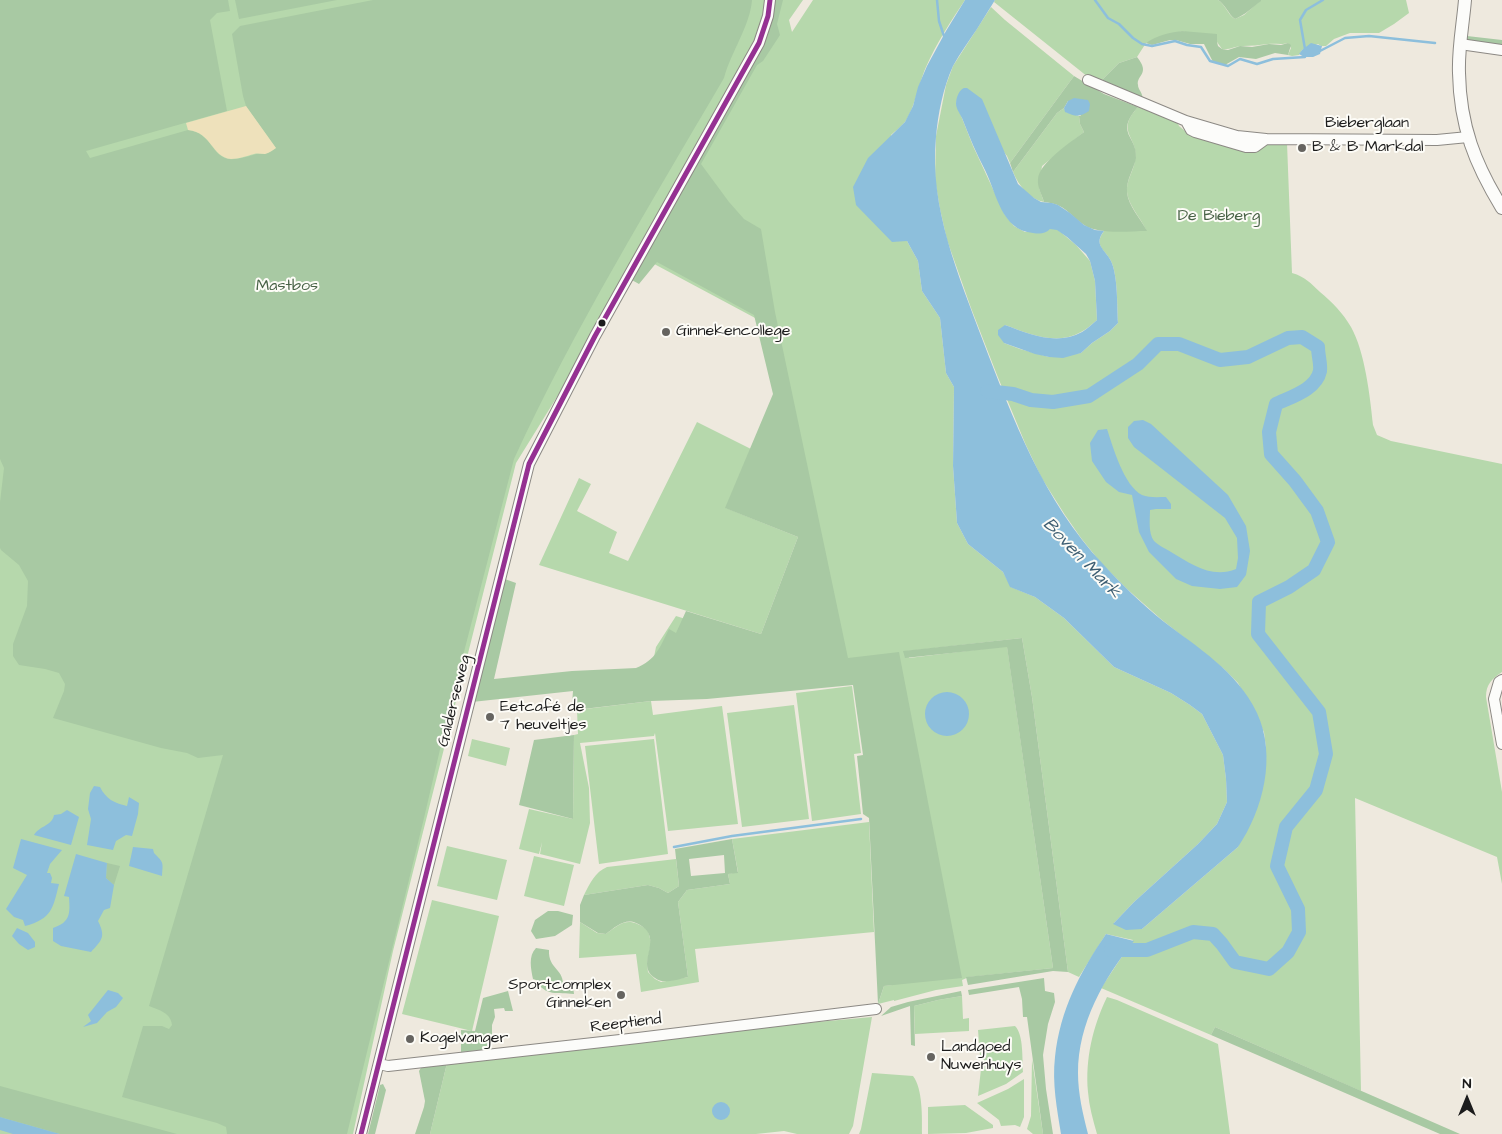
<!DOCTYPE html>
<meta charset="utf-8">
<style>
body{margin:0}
#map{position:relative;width:1502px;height:1134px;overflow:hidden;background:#eee9de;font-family:"Architects Daughter",sans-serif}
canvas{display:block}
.north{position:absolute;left:1442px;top:1074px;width:50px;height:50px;-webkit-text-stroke:4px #fdfcf7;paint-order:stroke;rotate:0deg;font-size:14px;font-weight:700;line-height:20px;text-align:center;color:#1c1c1c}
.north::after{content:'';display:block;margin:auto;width:18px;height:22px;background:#1c1c1c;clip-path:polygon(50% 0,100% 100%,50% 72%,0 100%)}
</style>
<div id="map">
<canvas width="1502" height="1134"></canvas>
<div class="north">N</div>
</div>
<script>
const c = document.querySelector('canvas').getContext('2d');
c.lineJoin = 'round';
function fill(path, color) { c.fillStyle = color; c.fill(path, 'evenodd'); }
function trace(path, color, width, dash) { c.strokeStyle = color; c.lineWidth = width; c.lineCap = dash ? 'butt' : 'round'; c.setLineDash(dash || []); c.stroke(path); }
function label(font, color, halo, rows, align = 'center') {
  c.font = font + ' "Architects Daughter",sans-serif'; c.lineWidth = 4; c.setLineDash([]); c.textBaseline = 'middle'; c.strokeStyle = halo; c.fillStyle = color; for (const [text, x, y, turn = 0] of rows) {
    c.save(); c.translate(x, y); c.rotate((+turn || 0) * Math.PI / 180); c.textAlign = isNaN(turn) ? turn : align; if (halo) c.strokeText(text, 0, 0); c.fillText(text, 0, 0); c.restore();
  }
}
const green = new Path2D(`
 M0,0H803L789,20L792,32L813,0H965C951,21 936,44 926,67C919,83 914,110 905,122C901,127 895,131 891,135L907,241L918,261L922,291L940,318L946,373L954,387L953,466L957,523L968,544L1003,572L1011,587L1035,597L1064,618L1114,667L1171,693L1190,705L1202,714L1223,755L1226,779L1227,802L1217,824L1198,844L1134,902L1114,923L1142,929L1238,847L1266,765V748L1264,732L1238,683L1224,669L1162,620L1127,589L1101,563L1081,538L1065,515L1041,477L1025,443L997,375L971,308L947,240L940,209L935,180L936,136L946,85L953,66L991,7L1005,20L1074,76L1010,163L1007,156L959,95L956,103L973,146L1005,215L1014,226L1025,232L1050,229H1057L1076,245L1090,261L1095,281L1097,320C1092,324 1087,329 1081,332C1056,346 1030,334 1005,325L1004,343L1020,349L1049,357L1081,353L1092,343L1110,331L1118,323C1117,306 1118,276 1111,261C1105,249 1093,246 1104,231L1146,230C1141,218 1128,205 1127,192C1126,181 1133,172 1135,161C1140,137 1114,133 1138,107L1177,122L1179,126L1185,131L1241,149L1263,142L1287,143L1292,273C1306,277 1310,283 1320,292C1332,302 1343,313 1351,327C1365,352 1370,396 1373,425L1377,435L1391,441L1502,464V672C1492,679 1486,684 1486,697L1502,792V884L1497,857L1355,798L1361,1091L1215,1027L1211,1035L1101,988L1133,940L1106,934L1079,977L1068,972L1032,697L1022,638L908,651L909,658L1007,646L1053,968L969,977L962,980L963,986L936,990L894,1001V1000L878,1004L884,986L892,985L854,674L648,687L656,647L676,616L772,646L812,531L788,397L772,327L643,258L516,463L393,951L353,1134H0Z
 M995,0H1218C1226,5 1227,14 1235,19L1244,15L1261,0H1406L1409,13L1394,24L1379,33H1350L1334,39L1326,46H1321L1318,44L1302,50L1299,55L1292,56L1288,55L1291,48L1288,43C1281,45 1275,43 1268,44C1259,45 1251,46 1243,46C1235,46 1230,50 1222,49L1217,42L1182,31L1146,43L1137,57L1119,63L1099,83L1088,77L994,2Z
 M1064,108L1066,112L1079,116L1080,124L1084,132L1042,166L1039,188L1044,202C1029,199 1019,186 1013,172L1057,113Z
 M697,422L751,449L726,508L798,537L761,634L539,565L579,478L591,484L577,511L617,532L609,553L628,561Z
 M852,686L861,753L854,754L861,814L812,821L796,693Z
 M651,701L653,715L722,706L738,824L668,831L655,733L654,736L580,743L589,788L590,823L580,864L540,854L542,842L539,854L519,849L529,809L573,819L574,735L578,734L577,710Z
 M794,705L809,819L742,827L727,713Z
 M472,739L510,748L506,766L468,756Z
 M654,739L668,854L599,864L585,746Z
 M869,822L874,932L695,949L699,982L641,992L636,954L579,958L580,922L597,933L606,934C623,921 629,917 648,930L651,943L647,963L648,972L655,979L661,982L688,977L678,902L687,890L730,884L728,874L738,872L732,839Z
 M447,846L507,860L497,900L437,886Z
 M534,856L574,865L564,906L524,896Z
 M676,859L679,886L668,893L659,888L648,885L584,895C590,883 595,872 607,867Z
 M432,900L499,916L472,1031L402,1014Z
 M962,996L963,1019L969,1018V1031L915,1034L914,1006L938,1000Z
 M1107,997L1117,1000L1218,1044L1230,1134H1097C1093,1120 1089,1106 1088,1092C1085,1059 1093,1026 1107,997Z
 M872,1017L853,1126L849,1134H797L784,1131L756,1134H430L447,1063L784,1025Z
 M1015,1026C1024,1035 1022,1060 1023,1072L1006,1084L978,1096L981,1069L978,1030Z
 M1032,1059L1043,1134H1033L1027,1129L1031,1116Z
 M872,1073L913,1076C923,1089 922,1118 922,1134H859L861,1129Z
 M1024,1079V1117L1020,1127L1015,1125L1001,1126L999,1120L977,1103L1008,1089Z
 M965,1105L993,1125V1128L966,1133L928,1134V1107Z`);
const forest = new Path2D(`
 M0,0H228L230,11L217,13L210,20L227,111L86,151L90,158L188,130C212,133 211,156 229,159C237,160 245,157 253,155C258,153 260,154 265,154C268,153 272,150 276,148L246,106L243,96L232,34L240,26L373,0H752C750,26 731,52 724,78C651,203 575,327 514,459L452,698L424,818L347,1134H227L226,1127L217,1123L122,1097L143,1026H162L169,1029L172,1025C171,1013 159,1010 149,1006L223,755L198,758L187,753L161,748L53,718L64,691L65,684L59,673L45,669L19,665L13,656V644L27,606L28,581L19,565L1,550L0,548V502L4,468L0,459Z
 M235,0H337L239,19Z
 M774,0H783L777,24L780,35L763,61L757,65L701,164L729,202L744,219L761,229L775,312L848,658L899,652L962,978L884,986L878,1004L869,818L863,814L857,756L863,755L853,685L707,699L651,701L575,710L572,704L573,691L472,702L502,578L516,583L494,679L572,671L636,668C656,660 660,647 669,629L676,633L686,611L761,634L798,537L725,508L773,394L754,315L657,262L639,284L630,279L764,36Z
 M1218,0H1261V1C1253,7 1245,15 1235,19C1228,14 1226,5 1218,0Z
 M1182,31L1217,34V42L1218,46L1222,49L1228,50L1240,46L1252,47L1269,44L1281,45L1288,43L1291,45L1288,55L1275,53L1256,59L1239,57L1225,65L1218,64L1213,62L1204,44H1190L1176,40H1170L1152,45L1146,43C1158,35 1168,33 1182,31Z
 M1467,36L1502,40V47L1467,42Z
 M1137,57C1151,74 1136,75 1138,85C1138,90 1143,92 1143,101L1099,83L1119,63Z
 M1074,76L1104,94L1138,107C1114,134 1138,136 1136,158C1134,169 1126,180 1127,192C1128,206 1141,219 1147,231C1129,231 1100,235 1084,225C1069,215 1066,204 1044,202C1042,195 1037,187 1038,179C1039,163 1071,142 1084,132L1080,124L1079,116H1081L1068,101L1064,108L1057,113L1013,172L1010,163Z
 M1022,638L1032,697L1068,972L1053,971L968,985L966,977L1053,968L1007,647L905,658L903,651Z
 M574,735L573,819L519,805L534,740Z
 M732,839L738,873L728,874L730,884L687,890L678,902L688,977C679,979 663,985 655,978C633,963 668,937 636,923C625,918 615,927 606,934L598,933L580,922V905L584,895L648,885L659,888L668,893L679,886L675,849ZM724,855L725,873L691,876L689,859Z
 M107,863L120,866L114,885L106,878Z
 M548,911H558L573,915L572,925L555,936L536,939L531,931L535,920Z
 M536,948L549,950C548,970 565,968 563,988L573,986L574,994C558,992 545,997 536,980L533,979C531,969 528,956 536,948Z
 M1044,978L1045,991L1054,993L1055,1002L1048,1024L1043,1055L1046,1089L1053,1134H1043L1027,1017H1023L1022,999L1019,987L969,995L968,990Z
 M508,991L513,1011H505L504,1008L494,1009L495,1017L492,1025V1049L461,1052V1030L475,1031L483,998Z
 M961,991L962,996L938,1000L914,1006L915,1046L911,1045L910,1006L881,1016L891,1007L908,1002Z
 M1215,1027L1460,1134H1440L1211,1035Z
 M447,1063L430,1134H415L424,1107L425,1101L419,1071L422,1066Z
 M383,1084L386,1090L375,1134H368L380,1085Z
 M0,1086L177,1134H60L0,1117Z`);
const sand = new Path2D(`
 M246,106L276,148C273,150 269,153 265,154C261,154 258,153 254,154C246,156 239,159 231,159C211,157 213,133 188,130L186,123Z`);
const water = new Path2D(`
 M965,0H995C989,10 983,19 977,29C969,41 960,53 953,66C943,88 938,114 936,137C929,208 959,276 983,341C1013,419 1044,502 1103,564C1121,584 1142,604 1163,621C1198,648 1237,671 1257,713C1277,756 1263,810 1238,847L1142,929L1126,930L1113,924L1134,902L1198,844L1217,824L1227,802L1226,779L1223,755L1202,714L1190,705L1171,693L1114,667L1064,618L1035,597L1010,587L1003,572L968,544L957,523L953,466L954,387L946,373L940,318L922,291L918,261L907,241L892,242L856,205L853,187L868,158L905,122L913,106L918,87L927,66L946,31Z
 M1311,43L1322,46L1320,54L1313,57H1304L1299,54L1302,50Z
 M964,88H967L982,99L1018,184L1034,198L1041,202L1052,203L1058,205L1070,213L1084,225L1095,230L1104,231C1093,245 1105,249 1111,261C1118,276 1117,306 1118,323L1110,331L1092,343L1081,353L1063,358L1049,357L1035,354L1004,343L998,335V330L1005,325C1030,334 1056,346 1082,332C1087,329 1092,324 1097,320L1095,281L1090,261L1086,254L1067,237L1057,230L1050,229C1045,234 1040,234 1033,233C1001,230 997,194 985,170C976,153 969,136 962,118C960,114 956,108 956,104C956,98 959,90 964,88Z
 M1074,98L1088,100L1090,104L1089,111C1080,117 1076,117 1065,112L1064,108L1068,101Z
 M1143,420L1151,424L1228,495L1246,526L1250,551L1246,575L1237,587L1220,589L1192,586L1176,579L1149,552L1139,532L1132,495L1119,492L1106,482L1092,461L1090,443L1098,430L1107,429C1113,447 1124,486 1142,495C1149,498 1159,497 1166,497L1171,504V509H1156L1150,510C1150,519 1148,533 1154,541C1158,545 1166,549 1171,552C1191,564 1212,579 1236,569L1238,558L1237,538L1225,518L1134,447L1128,438V427L1134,421Z
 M925 714a22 22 0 1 1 44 0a22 22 0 1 1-44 0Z
 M94,786L100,787C106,799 114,803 127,806L129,797L139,803L138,814L132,836L126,835L116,841L113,850L87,845L91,819L88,809L90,793Z
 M67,810L79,817L71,845L34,835C39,826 52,826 54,815L61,814Z
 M21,839L62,850L50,864L47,873H50L52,878L51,883L59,884C53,908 52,919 25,926L23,920L14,917L6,909L27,875L13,868Z
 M133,847L153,849L154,853C164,863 163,862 162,876L129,866Z
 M76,854L107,863L106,878L114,885L110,908L104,910L98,921C106,937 102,940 91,952L61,946L53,941V928C71,922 70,913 69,897L64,896Z
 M17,928L28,933L35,942V947L28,950L19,944L12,936Z
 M1106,934L1134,941C1104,978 1078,1023 1078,1073C1078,1094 1083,1114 1088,1134H1061C1057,1109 1052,1083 1055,1057C1060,1010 1080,972 1106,934Z
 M108,990L118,993L123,998L116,1007L107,1012L97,1023L83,1027L91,1021L88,1015Z
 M712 1111a9 9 0 1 1 18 0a9 9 0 1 1-18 0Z
 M0,1117L60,1134H13L0,1130Z`);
const stream = new Path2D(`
 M937,0L939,21L944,36
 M1095,0L1108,18L1119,24L1133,38L1142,44L1152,46L1175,41L1187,45L1201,47L1210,61L1228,66L1240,59L1257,64L1273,59L1305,57
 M1305,49L1300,20L1306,10L1323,0
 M1320,51L1345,38L1369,36L1435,43
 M674,847L732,836L861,819`);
const river = new Path2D(`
 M987,391L1013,394L1031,400L1053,402L1089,396L1138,364L1158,344H1179L1220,360L1248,357L1288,338L1302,337L1318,347C1318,355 1321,364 1320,371C1316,390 1290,397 1276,404L1269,432L1271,454L1295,481L1317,511L1328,542L1314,570L1289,587L1259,602L1258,634L1319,712L1326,754L1316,790L1286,827L1277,866L1298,909L1299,932L1288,952L1269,969L1235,962L1222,944L1213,934L1193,932L1147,950H1111`);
const minor = new Path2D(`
 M1460,44L1502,50
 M1088,80L1186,121L1237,136L1266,139L1437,140L1468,137
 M1186,121L1191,130L1195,132L1246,147H1255L1266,139
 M1502,680L1499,682L1494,699L1502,744
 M379,1064L388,1066L638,1038L876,1009
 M361,1134L529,464L595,336L759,43L768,16L770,0`);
const major = new Path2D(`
 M1465,0C1463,24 1458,49 1459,73C1460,126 1475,164 1502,208`);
const bus1 = new Path2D(`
 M361,1134L529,464L595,336L759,43L768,16L770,0`);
const markers = [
 [1302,148,5,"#666460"],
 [602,323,4.5,"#1c1c1c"],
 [666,332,5,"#666460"],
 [490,717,5,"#666460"],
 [621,995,5,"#666460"],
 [410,1039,5,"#666460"],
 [931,1057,5,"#666460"]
];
const streetNames = [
 ["Bieberglaan",1367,124],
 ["Galderseweg",455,701,-76],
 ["Reeptiend",626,1024,-7]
];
const poiNames = [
 ["B & B Markdal",1312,148],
 ["Ginnekencollege",676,332],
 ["Eetcafé de",500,708],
 ["7 heuveltjes",500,726],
 ["Sportcomplex",611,986,"right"],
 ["Ginneken",611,1004,"right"],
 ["Kogelvanger",420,1039],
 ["Landgoed",941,1048],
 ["Nuwenhuys",941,1066]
];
const parkNames = [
 ["De Bieberg",1219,217],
 ["Mastbos",287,287]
];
const waterNames = [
 ["Boven Mark",1081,559,46]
];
fill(green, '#b6d8ac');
fill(forest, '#a8c9a3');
fill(sand, '#eee1bb');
fill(water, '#8dbfdc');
trace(stream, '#8dbfdc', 2.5);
trace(river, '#8dbfdc', 14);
trace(minor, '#8c8984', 12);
trace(major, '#8c8984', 14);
trace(minor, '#fcfcfa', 10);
trace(major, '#fcfcfa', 12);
trace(bus1, '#953192', 5);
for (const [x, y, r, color] of markers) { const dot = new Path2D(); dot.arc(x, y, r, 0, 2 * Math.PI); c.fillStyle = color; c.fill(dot); trace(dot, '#fdfcf7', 2); }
label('16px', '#1c1c1c', '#fdfcf7', streetNames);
label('16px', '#1c1c1c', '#fdfcf7', poiNames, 'left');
label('16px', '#486246', '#fdfcf7', parkNames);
label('italic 18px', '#3c5d72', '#fdfcf7', waterNames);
</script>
